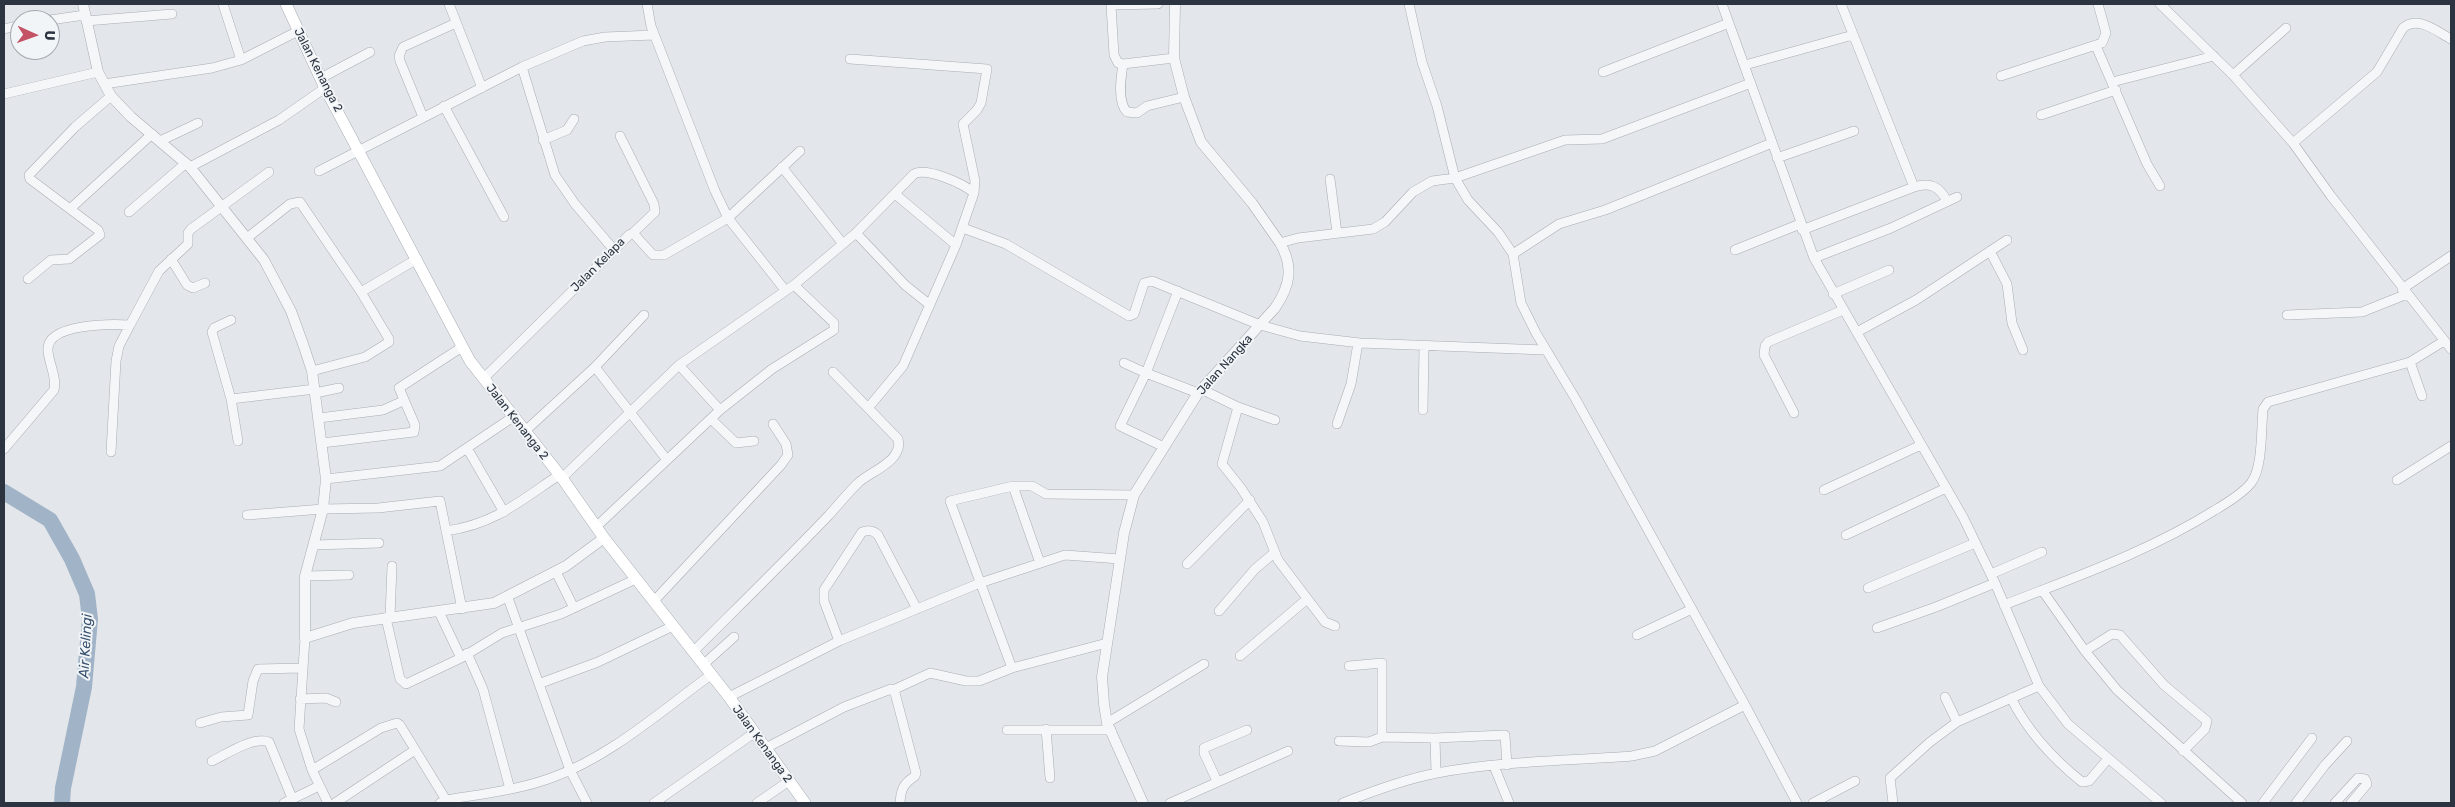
<!DOCTYPE html>
<style>
body{margin:0}
#map{position:relative;width:2455px;height:807px;overflow:hidden;background:#e3e6ea;font-family:Rubik,sans-serif}
canvas{display:block}
.frame{position:absolute;inset:0;border:5px solid #2c3441;pointer-events:none}
.north{position:absolute;left:10px;top:10px;width:50px;height:50px;box-sizing:border-box;background:#f2f5f7;border:1px solid #a3a8ae;border-radius:50%;rotate:92deg;font-size:14px;font-weight:700;line-height:20px;text-align:center;color:#2c3441}
.north::after{content:'';display:block;margin:auto;width:18px;height:22px;background:#c45366;clip-path:polygon(50% 0,100% 100%,50% 72%,0 100%)}
</style>
<div id="map">
<canvas width="2455" height="807"></canvas>
<div class="frame"></div>
<div class="north">U</div>
</div>
<script>
const c = document.querySelector('canvas').getContext('2d');
c.lineJoin = 'round';
function trace(path, color, width, dash) { c.strokeStyle = color; c.lineWidth = width; c.lineCap = dash ? 'butt' : 'round'; c.setLineDash(dash || []); c.stroke(path); }
function label(font, color, halo, rows, align = 'center') {
  c.font = font + ' Rubik,sans-serif'; c.lineWidth = 4; c.setLineDash([]); c.textBaseline = 'middle'; c.strokeStyle = halo; c.fillStyle = color; for (const [text, x, y, turn = 0] of rows) {
    c.save(); c.translate(x, y); c.rotate((+turn || 0) * Math.PI / 180); c.textAlign = isNaN(turn) ? turn : align; if (halo) c.strokeText(text, 0, 0); c.fillText(text, 0, 0); c.restore();
  }
}
const river = new Path2D(`
 M4,492L50,520L72,559L87,594L90,619L84,687L63,788L62,803`);
const minor = new Path2D(`
 M223,4L241,60
 M449,4L482,88
 M647,4L651,26L715,191L728,218L785,290
 M1158,4L1111,5L1114,55L1118,63L1123,64C1121,77 1117,102 1127,112L1137,113L1147,106L1184,97
 M1409,4L1422,62L1437,106L1455,178L1468,200L1498,232L1513,254L1521,303L1536,333L1575,398L1745,705L1797,803
 M1722,4L1814,258L1963,517L1995,583L2039,686L2068,724L2161,803
 M1841,4L1914,187C1930,182 1939,186 1947,201
 M2160,4L2233,75L2293,143L2331,196L2451,349
 M50,20L85,15
 M86,21L172,14
 M4,29L20,25
 M2096,46L2147,164L2160,186
 M850,59L987,69L981,103L977,110L963,124L975,181L974,193
 M1123,64L1174,58
 M1745,65L1853,35
 M522,67L555,175L575,204L614,250
 M1603,72L1729,23
 M2233,75L2286,28
 M2001,76L2102,43L2106,33L2098,4
 M321,78L370,52
 M2112,82L2214,56
 M104,84L212,68L241,60L298,31
 M4,94L98,72
 M444,106L504,217
 M2041,115L2116,90
 M423,117L400,61L399,56L403,47L456,23
 M620,136L654,204L655,212L633,233
 M543,140L567,130L574,119
 M160,141L198,123
 M2293,143L2377,72L2403,28C2418,15 2436,31 2451,39
 M1777,158L1854,131
 M190,167L279,120L325,88
 M782,167L843,244
 M319,171L522,67L583,41L605,37L654,35
 M1330,179L1337,233
 M895,194L956,245
 M71,208L152,134
 M129,212L186,163
 M963,228L1006,244L1129,316L1134,314L1144,283L1152,281L1260,325L1300,336L1360,343L1545,350
 M1802,230L1914,187
 M856,233L905,285L930,305
 M247,238L290,204L300,202L361,292L389,339V342L365,357L312,371
 M1280,243L1298,238L1373,229L1385,222L1413,192L1432,181L1455,178L1565,140L1602,139L1751,83
 M1735,250L1800,224
 M1990,251L2007,284L2012,323L2023,350
 M1513,254L1559,224L1605,210L1772,143
 M1814,258L1891,228L1957,197
 M171,259L187,285L193,288L205,283
 M28,279L51,260L69,259L100,235L98,230L30,179L29,175L75,127L111,96
 M2402,289L2451,256
 M1178,291L1146,373L1198,393
 M361,292L417,259
 M1833,294L1889,270
 M2287,315L2362,312L2407,294
 M231,320L214,328L212,332L231,399L238,441
 M1857,332L1916,300L2007,240
 M2410,362L2422,396
 M1124,363L1146,373L1120,426L1164,447
 M679,365L720,410
 M595,367L667,460
 M833,372L868,408
 M483,379L629,235L633,233L653,255H664L728,218L800,151
 M1203,390L1238,407L1275,420
 M315,393L339,388
 M231,399L315,389
 M1238,407L1222,464L1241,488L1263,522L1278,560L1325,622L1335,626
 M1423,410L1424,346
 M1794,413L1764,355L1765,346L1768,342L1843,310
 M319,418L383,410L403,401
 M711,419L736,443L754,441
 M1337,424L1351,384L1358,343
 M524,432L595,367L644,315
 M322,443L414,432L415,425L399,388L462,347
 M467,448L504,512
 M4,449L54,390C57,377 49,364 48,351C45,323 112,324 130,325L159,271L188,244V233L191,229L269,172
 M111,452L116,361L119,346L130,325
 M562,478L679,365L794,285L856,233L914,174C927,167 964,184 974,193L956,245L903,366L868,408L898,439C904,462 868,472 857,484C847,494 838,505 829,515C785,561 739,606 694,651
 M326,479L440,466L513,417
 M2397,480L2451,446
 M1013,486L1040,563
 M1824,490L1921,445
 M247,515L323,509L378,508L440,501L462,609
 M596,527L720,410L772,369L834,330V323L794,285
 M446,531C495,524 520,501 559,475
 M1846,535L1946,488
 M314,545L379,543
 M1187,564L1250,500
 M556,572L574,608
 M1991,574L2042,552
 M305,576L349,575
 M1868,588L1975,543
 M2042,590L2085,651L2117,690L2242,803
 M508,598L570,770L587,803
 M654,601L781,465L788,455L786,444L773,424
 M2004,605C2075,577 2150,551 2215,510C2227,503 2242,494 2251,483C2263,468 2261,428 2263,409L2268,402L2410,362L2444,341
 M1219,611L1255,569L1274,553
 M439,612L461,658
 M390,617L392,566
 M386,618L400,679L406,684L461,658L502,633L561,614L636,579
 M1877,628L1936,607L1995,583
 M1637,635L1692,609
 M305,638L299,729L312,770L328,803
 M839,641L824,601V590L862,532C869,530 873,530 878,535L917,609
 M2085,651L2112,634L2120,635L2164,685L2207,721L2205,729L2183,751
 M467,653L483,689L510,789
 M1240,656L1307,599
 M704,664L734,637
 M1349,666L1382,663V737
 M1012,668L950,501L1013,486H1032L1046,494L1134,495
 M541,683L598,662L673,626
 M893,690L930,673L966,681H979L1012,668L1107,643
 M729,697L839,641L980,583L1065,555L1120,559
 M1945,697L1957,722
 M2011,698C2028,732 2052,758 2082,782L2089,781L2107,760
 M300,699L326,698L336,702
 M200,723L221,717L248,715L253,681L258,669L302,668
 M1107,723L1204,664
 M1046,729L1050,778
 M1007,730H1111
 M1435,738L1436,773
 M1339,741L1369,742L1382,737L1435,738L1505,735L1507,765
 M766,748L844,707L891,689L895,693L916,773L915,776C903,784 901,789 900,803
 M212,761C227,754 253,736 269,742L292,798
 M1494,766L1509,803
 M312,770L381,728L397,723L400,725L446,800
 M1217,781L1204,753V748L1247,730
 M284,803L319,786
 M335,803L415,750
 M440,803L446,800C481,794 518,790 551,778C610,757 661,711 712,674
 M654,803L754,733
 M757,803L789,781
 M1170,803L1288,751
 M1343,803C1373,791 1405,779 1437,773C1501,761 1567,761 1632,756L1655,751L1745,705
 M1813,803L1855,781
 M1893,803L1890,778L1930,742L1957,722L2039,686
 M2263,803L2312,738
 M2296,803L2325,765L2347,741
 M2335,803L2358,778L2365,779L2367,784L2351,803`);
const tertiary = new Path2D(`
 M83,4L98,72L111,96L131,117L190,167L264,260L291,311L303,344L312,371L326,479L323,509L305,576V638L353,623L494,603L566,566L604,538
 M1143,803L1107,723L1104,704L1102,677L1124,533L1134,495L1198,393L1275,308C1290,286 1294,267 1280,243L1252,203L1201,142L1184,97L1174,58L1175,4`);
const secondary = new Path2D(`
 M286,4L325,88L470,361L562,478L604,538L729,697L805,803`);
const streetNames = [
 ["Jalan Kenanga 2",318,70,63],
 ["Jalan Kelapa",598,265,-45],
 ["Jalan Nangka",1225,365,-48],
 ["Jalan Kenanga 2",517,422,52],
 ["Jalan Kenanga 2",762,744,54]
];
const waterNames = [
 ["Air Kelingi",86,646,-87]
];
trace(river, '#a1b4c7', 16);
trace(minor, '#a8adb4', 10);
trace(tertiary, '#a8adb4', 11);
trace(secondary, '#a8adb4', 12);
trace(minor, '#f5f6f8', 9);
trace(tertiary, '#f5f6f8', 10);
trace(secondary, '#fff', 11);
label('12px', '#2c3441', '#f2f5f7', streetNames);
label('italic 14px', '#395371', '#f2f5f7', waterNames);
</script>
